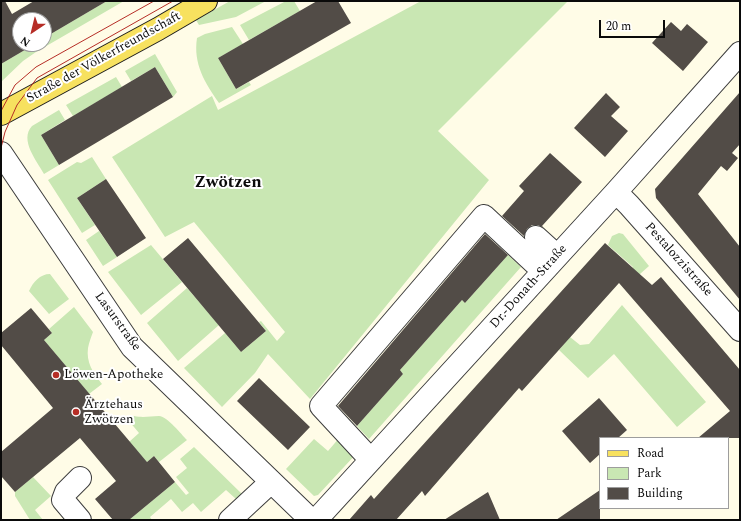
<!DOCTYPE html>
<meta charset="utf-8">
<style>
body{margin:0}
#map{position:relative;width:741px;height:521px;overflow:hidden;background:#fffce7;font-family:Spectral,serif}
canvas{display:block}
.frame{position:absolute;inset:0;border:2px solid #0a0a0a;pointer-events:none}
.legend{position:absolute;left:599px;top:437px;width:130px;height:72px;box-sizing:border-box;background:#fff;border:1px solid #9d9d9d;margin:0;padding:5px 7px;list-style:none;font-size:12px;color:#0a0a0a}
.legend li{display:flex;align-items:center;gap:8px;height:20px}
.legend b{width:20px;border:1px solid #9d9d9d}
.north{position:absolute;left:12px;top:12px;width:40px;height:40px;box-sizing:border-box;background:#fff;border:1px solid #9d9d9d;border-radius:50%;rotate:215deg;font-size:11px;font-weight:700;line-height:16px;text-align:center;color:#0a0a0a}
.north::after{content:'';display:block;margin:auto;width:14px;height:18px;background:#b62d26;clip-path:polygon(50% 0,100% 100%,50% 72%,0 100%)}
.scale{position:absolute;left:599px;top:20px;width:66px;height:18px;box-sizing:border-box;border:2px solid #0a0a0a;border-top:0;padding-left:5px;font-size:12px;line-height:14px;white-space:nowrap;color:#0a0a0a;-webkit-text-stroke:3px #fff;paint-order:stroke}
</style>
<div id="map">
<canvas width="741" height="521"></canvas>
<div class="frame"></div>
<ul class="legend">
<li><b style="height:5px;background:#f7e15f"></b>Road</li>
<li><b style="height:11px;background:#c9e7b3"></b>Park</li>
<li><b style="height:11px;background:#524c47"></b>Building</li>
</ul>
<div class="north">N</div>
<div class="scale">20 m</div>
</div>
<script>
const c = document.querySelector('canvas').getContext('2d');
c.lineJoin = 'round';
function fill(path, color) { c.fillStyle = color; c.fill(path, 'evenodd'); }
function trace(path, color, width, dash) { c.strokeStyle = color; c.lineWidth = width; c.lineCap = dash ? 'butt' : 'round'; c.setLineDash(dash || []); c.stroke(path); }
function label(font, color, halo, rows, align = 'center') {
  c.font = font + ' Spectral,serif'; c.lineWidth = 4; c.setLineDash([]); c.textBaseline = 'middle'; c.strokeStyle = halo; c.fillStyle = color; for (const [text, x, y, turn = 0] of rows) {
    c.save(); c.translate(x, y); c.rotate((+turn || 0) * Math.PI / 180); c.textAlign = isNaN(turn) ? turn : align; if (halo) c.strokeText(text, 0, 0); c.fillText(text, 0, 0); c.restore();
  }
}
const green = new Path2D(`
 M107,1H124L36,52L23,61L1,82V64L35,44H44V38Z
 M230,1H266L236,17L199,25L196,20Z
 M286,1H294L300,11L249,40L240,25Z
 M421,1H568L438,131L489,180L310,399L268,354L255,373L222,407L184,368L225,333L241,352L266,331L259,322L261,321L277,341L285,332L194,222L165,237L112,157L212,96L218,110Z
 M232,27L243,44L218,58L236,89L249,82L251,85L219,103C205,83 193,64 197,38L205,34Z
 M155,54L177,92L173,97L155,67L131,81L125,71Z
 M116,77L122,87L73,116L66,105Z
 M59,110L65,120L41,135L59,165L44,174C37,161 19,140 32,126Z
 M92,157L106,179L77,198L95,225L82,233L48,180L77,162L81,163Z
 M99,231L117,257L103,266L86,240Z
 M619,233L623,234L649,266L631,282L625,276L633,267L608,245L612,236Z
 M151,245L182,282L141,315L108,272Z
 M508,255L521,267L369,439L357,426L403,374L400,370L462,300L465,303Z
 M50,274L69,299L49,314L29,291C33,282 40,274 50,274Z
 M187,288L219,325L178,361L147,323Z
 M622,305L706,402L677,427L614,354L588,378L559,350L570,337L580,345L589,344Z
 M74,307L93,332C91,337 89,343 88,348C86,362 93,373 102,384L89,394L44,340L52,333L49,329Z
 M134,416C144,418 150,416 159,416C168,417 181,434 187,440L159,462L154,456L147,462L129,442L139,433L129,421Z
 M340,437L357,453L318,495L314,496L286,469L314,439L328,451Z
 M194,447L242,494L236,499L226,490L201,512L193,503L182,512L171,499L150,517L152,520H129L175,482L186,495L189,493L176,477L187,468L180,459Z
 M33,477L51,496L35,510L43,520H30L15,496V492Z`);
const building = new Path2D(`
 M1,1H5L12,14L34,1H107L44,38V20H20V44H35L1,64Z
 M317,1H338L351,23L236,89L218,58Z
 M671,22L681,31L687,24L708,42L683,71L652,43Z
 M155,67L173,97L59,165L41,135Z
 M740,92V144L732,153L738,158L727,171L721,166L698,194L740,247V300L656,198L655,189Z
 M606,93L620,107L611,116L628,131L605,157L574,128Z
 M550,153L582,182L542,226L544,228L538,225H532L527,229L524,236L502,216L524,191L519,186Z
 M106,179L146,238L117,257L77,198Z
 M485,234L508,255L465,303L462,300L400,370L403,374L357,426L338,406Z
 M188,238L266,331L241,352L163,259Z
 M605,243L652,285L661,277L740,370V438H698L730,411L619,283L522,391L519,388L425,496L422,491L396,520H349L371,495L374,499Z
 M31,308L52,333L44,340L147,462L154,456L175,482L129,520H113L95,499L116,481L80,438L15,492L1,476V452L53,408L1,345V333Z
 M259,378L310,427L288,450L237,401Z
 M599,398L627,430L618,438H600V454L590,463L562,431Z
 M600,490V520H556Z
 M488,492L500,520H444Z`);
const minor = new Path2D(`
 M1,153L132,347L311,520
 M616,192L629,205L740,330
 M536,237L557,256
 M371,460L321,406L484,216L543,271
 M80,478L66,492L63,500L80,520
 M230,520L271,482
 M316,520L616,192L740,53`);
const major = new Path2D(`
 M1,114L158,29L206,1`);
const tram = new Path2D(`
 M1,111L15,85L36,67L154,1
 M1,148L5,132L17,105L37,78L173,1`);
const markers = [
 [56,375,4,"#b62d26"],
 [76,412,4,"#b62d26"]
];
const streetNames = [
 ["Straße der Völkerfreundschaft",104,58,-29],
 ["Pestalozzistraße",678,260,48],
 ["Dr.-Donath-Straße",529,287,-48],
 ["Lasurstraße",117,322,54]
];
const poiNames = [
 ["Löwen-Apotheke",64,375],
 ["Ärztehaus",84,405],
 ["Zwötzen",84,420]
];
const districtNames = [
 ["Zwötzen",228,184]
];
fill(green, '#c9e7b3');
fill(building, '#524c47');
trace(minor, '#3d3d3d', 24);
trace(major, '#1b1b1b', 24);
trace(minor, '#fff', 22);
trace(major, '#f7e15f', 22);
trace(tram, '#b62d26', 1);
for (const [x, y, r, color] of markers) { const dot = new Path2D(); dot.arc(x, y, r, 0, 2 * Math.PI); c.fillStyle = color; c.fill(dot); trace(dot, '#fff', 1.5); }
label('13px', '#0a0a0a', '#fff', streetNames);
label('13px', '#0a0a0a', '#fff', poiNames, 'left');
label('bold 17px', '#0a0a0a', '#fff', districtNames);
</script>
